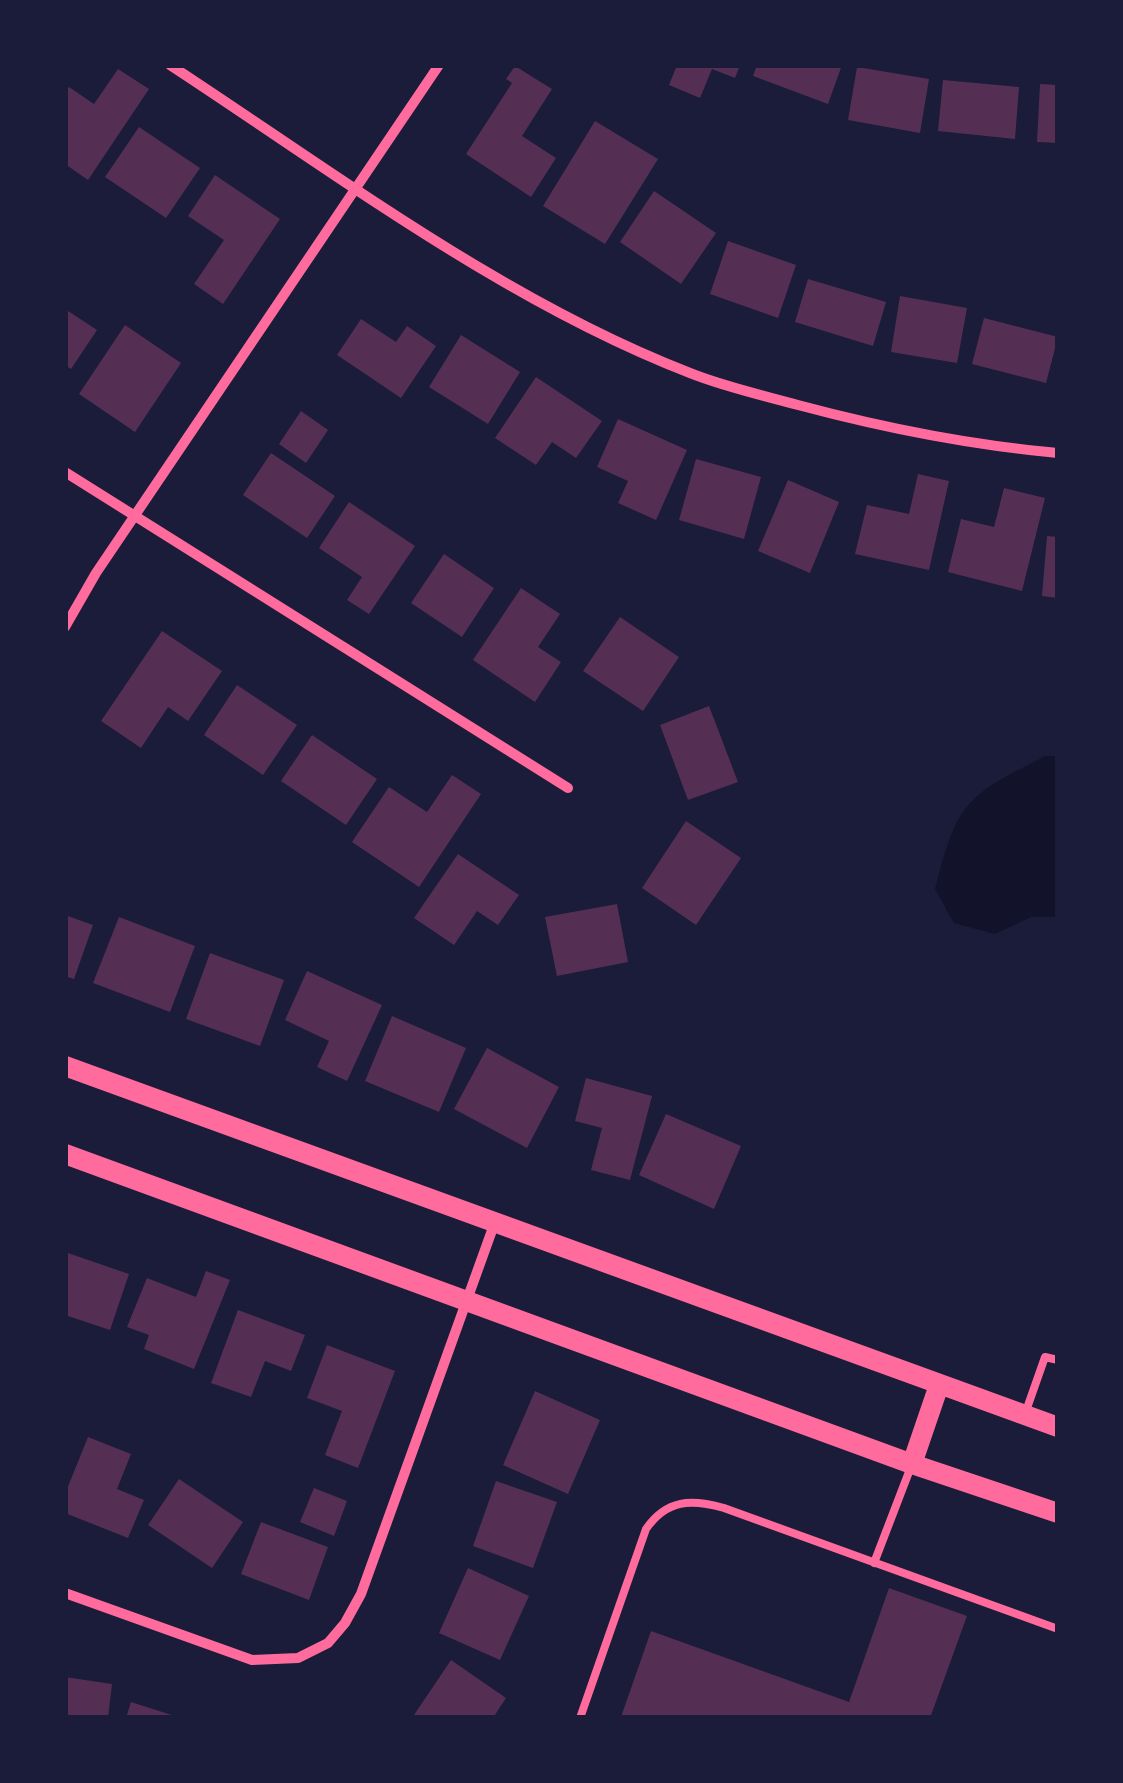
<!DOCTYPE html>
<style>
body{margin:0}
#map{position:relative;width:1123px;height:1783px;overflow:hidden;background:#1b1b3a;font-family:"Roboto Condensed",sans-serif}
canvas{display:block}
.frame{position:absolute;inset:0;border:68px solid #1b1b3a;pointer-events:none}
</style>
<div id="map">
<canvas width="1123" height="1783"></canvas>
<div class="frame"></div>
</div>
<script>
const c = document.querySelector('canvas').getContext('2d');
c.lineJoin = 'round';
function fill(path, color) { c.fillStyle = color; c.fill(path, 'evenodd'); }
function trace(path, color, width, dash) { c.strokeStyle = color; c.lineWidth = width; c.lineCap = dash ? 'butt' : 'round'; c.setLineDash(dash || []); c.stroke(path); }
const water = new Path2D(`
 M1045,756H1058V917H1031L995,934L954,923L935,889C942,864 949,829 966,808C984,784 1020,770 1045,756Z`);
const building = new Path2D(`
 M677,65H740L735,78L712,69L700,98L669,85Z
 M757,65H842L828,104L753,76Z
 M515,66L552,89L522,136L556,158L531,197L466,154L512,83L506,79Z
 M857,67L929,79L920,133L848,120Z
 M118,69L149,89L88,180L65,164V92L69,87L94,104Z
 M943,80L1019,87L1015,139L938,131Z
 M1040,84L1058,85V143L1037,142Z
 M595,121L658,159L605,244L543,206Z
 M139,127L200,168L166,218L105,177Z
 M215,175L280,219L223,304L194,284L224,240L188,216Z
 M654,191L716,233L681,284L620,242Z
 M728,241L796,265L778,318L710,294Z
 M808,279L886,302L873,346L795,322Z
 M900,296L967,308L957,363L891,352Z
 M65,309L97,330L71,369L65,365Z
 M984,318L1058,337L1046,383L972,364Z
 M361,319L396,342L407,326L436,346L401,398L337,355Z
 M125,325L181,363L135,432L79,394Z
 M461,335L520,372L488,424L429,387Z
 M536,377L602,421L576,458L552,442L536,465L495,438Z
 M301,411L328,430L306,463L279,444Z
 M618,419L687,450L656,520L618,503L628,481L597,467Z
 M271,453L335,496L307,538L243,495Z
 M696,459L761,477L744,539L679,520Z
 M918,474L949,481L929,570L855,554L867,505L909,514Z
 M788,480L839,502L810,573L758,551Z
 M1004,488L1045,498L1022,591L948,572L961,519L994,527Z
 M349,502L415,546L369,614L347,600L362,577L319,548Z
 M1047,536L1058,537V598L1042,596Z
 M444,554L494,588L462,637L411,603Z
 M521,588L560,614L538,647L561,662L535,702L473,660Z
 M620,617L679,657L643,711L583,671Z
 M162,631L222,671L188,721L168,707L141,748L101,721Z
 M237,685L297,725L263,775L204,735Z
 M709,706L738,782L688,800L660,725Z
 M312,735L377,779L346,825L281,781Z
 M452,775L481,794L419,887L352,842L389,787L427,812Z
 M686,821L741,858L696,925L642,888Z
 M458,854L519,895L498,925L477,911L454,945L414,918Z
 M617,904L628,962L557,976L545,917Z
 M65,915L93,925L74,979L65,976Z
 M119,917L195,946L170,1012L93,983Z
 M210,953L284,980L260,1046L186,1019Z
 M307,971L382,1005L347,1081L317,1067L329,1041L285,1020Z
 M392,1016L466,1048L439,1112L365,1081Z
 M487,1048L559,1087L527,1148L454,1109Z
 M586,1078L652,1096L630,1180L591,1170L602,1128L575,1121Z
 M666,1114L741,1146L714,1209L639,1175Z
 M65,1252L129,1274L110,1330L65,1315Z
 M206,1271L230,1280L194,1369L144,1349L149,1335L127,1327L147,1278L196,1297Z
 M238,1310L305,1335L291,1371L265,1361L251,1397L211,1383Z
 M327,1345L395,1371L358,1468L325,1455L342,1411L307,1398Z
 M535,1391L600,1420L568,1494L503,1465Z
 M88,1437L131,1454L117,1489L144,1500L128,1538L65,1513V1494Z
 M179,1479L243,1522L212,1568L148,1525Z
 M496,1481L557,1502L533,1568L473,1546Z
 M314,1488L347,1501L334,1536L300,1522Z
 M261,1522L328,1547L309,1600L241,1574Z
 M468,1568L529,1596L500,1660L439,1633Z
 M889,1588L967,1616L930,1718L621,1717L651,1631L849,1702Z
 M451,1660L506,1698L493,1718H412Z
 M65,1677L112,1684L108,1718H65Z
 M131,1702L178,1717V1718H126Z`);
const service = new Path2D(`
 M1026,1411L1045,1357L1058,1360
 M874,1563L912,1464
 M580,1718L646,1529C667,1499 691,1499 724,1508L1058,1629`);
const minor = new Path2D(`
 M170,65C335,173 506,302 690,373C725,387 762,395 798,405C884,428 969,445 1058,453
 M65,472L568,788
 M65,627L96,573L439,65
 M65,1593L252,1660L298,1658L328,1643L345,1623L361,1594L495,1222`);
const secondary = new Path2D(`
 M65,1066L1058,1427
 M65,1154L912,1464L1058,1513
 M912,1464L939,1385`);
fill(water, '#12122b');
fill(building, '#542f53');
trace(service, '#ff6b9d', 8);
trace(minor, '#ff6b9d', 10);
trace(secondary, '#ff6b9d', 20);
</script>
